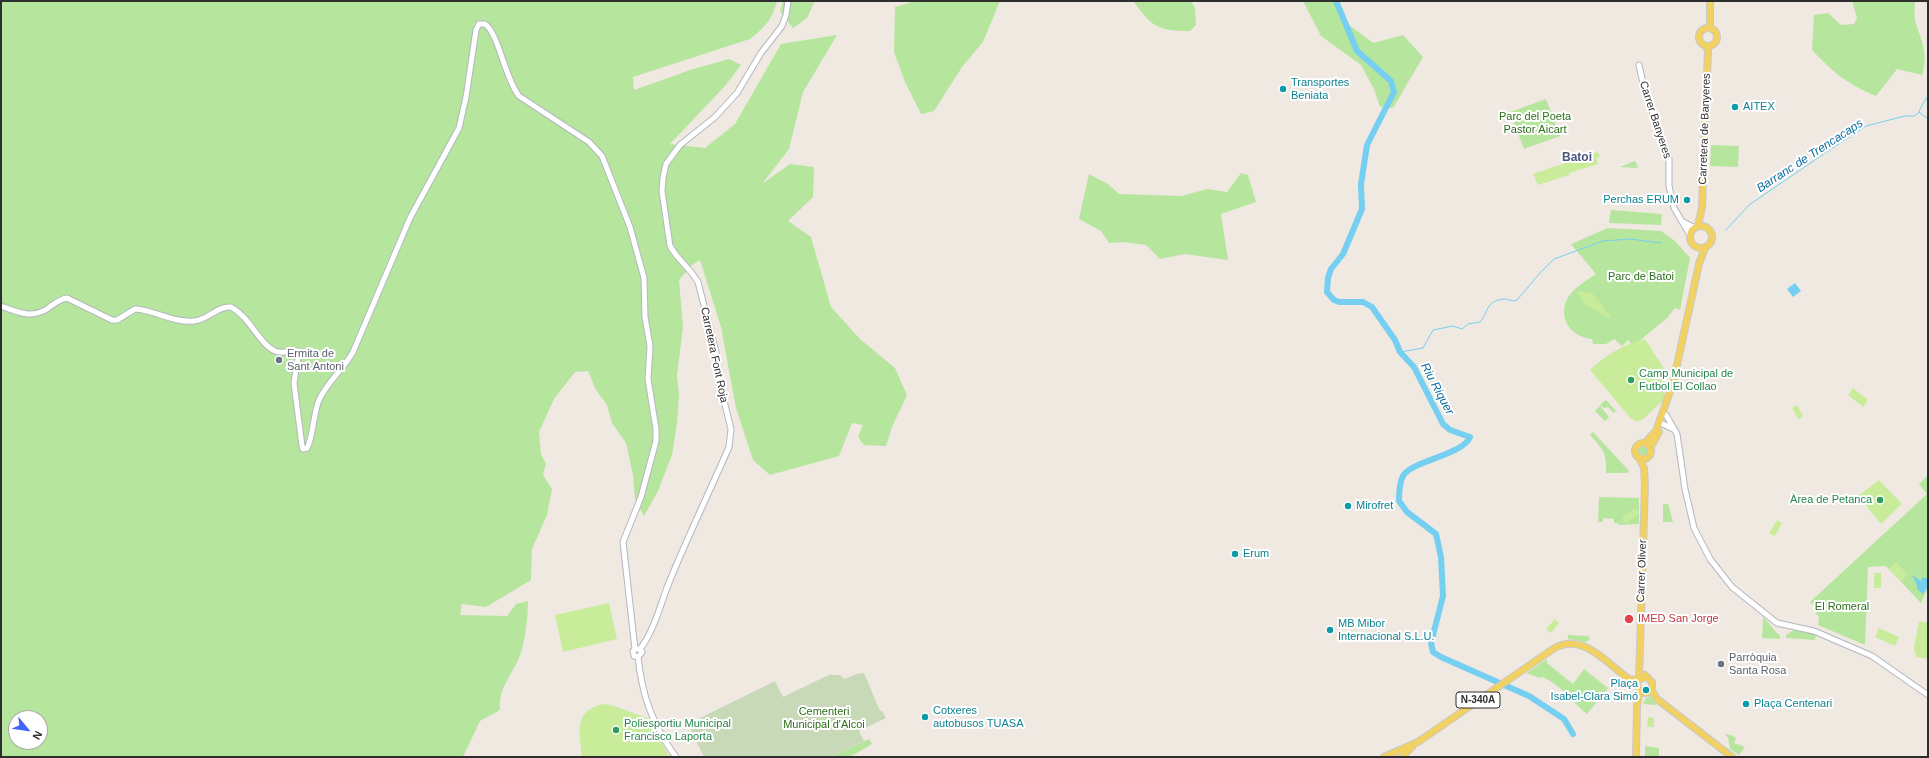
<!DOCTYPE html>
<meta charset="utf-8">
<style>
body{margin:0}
#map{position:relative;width:1929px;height:758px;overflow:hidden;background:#efe9e1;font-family:Helvetica,sans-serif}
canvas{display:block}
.frame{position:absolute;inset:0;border:2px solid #2e2e2e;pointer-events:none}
.north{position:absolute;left:8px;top:710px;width:40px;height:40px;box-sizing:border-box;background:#fff;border:1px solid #ababab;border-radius:50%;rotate:119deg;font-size:11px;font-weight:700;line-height:16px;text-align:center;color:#2e2e2e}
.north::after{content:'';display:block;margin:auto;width:14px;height:18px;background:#4264fb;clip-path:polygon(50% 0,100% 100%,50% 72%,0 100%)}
</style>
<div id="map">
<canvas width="1929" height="758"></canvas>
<div class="frame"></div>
<div class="north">N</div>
</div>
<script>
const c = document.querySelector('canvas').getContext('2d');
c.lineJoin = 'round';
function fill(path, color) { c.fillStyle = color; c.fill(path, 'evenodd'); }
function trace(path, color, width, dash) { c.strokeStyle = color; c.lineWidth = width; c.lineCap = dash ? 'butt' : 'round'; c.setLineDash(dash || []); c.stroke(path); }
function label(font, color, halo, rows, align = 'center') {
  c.font = font + ' Helvetica,sans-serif'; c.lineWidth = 4; c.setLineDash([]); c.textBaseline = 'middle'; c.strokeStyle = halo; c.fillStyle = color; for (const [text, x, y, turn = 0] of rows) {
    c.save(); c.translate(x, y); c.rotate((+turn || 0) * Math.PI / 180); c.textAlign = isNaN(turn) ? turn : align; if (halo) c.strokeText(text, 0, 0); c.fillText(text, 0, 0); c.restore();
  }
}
const green = new Path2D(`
 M1,1H777C772,20 765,27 750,39L633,77L634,90L690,70L729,59L741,65L725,86L670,144L705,148L735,124L781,44L837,35L803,92L789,149L762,184L790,164L814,167L813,197L788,221L811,237L831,307L860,339L895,368L907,395L892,427L886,446L864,445L858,437L863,425L852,423L839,456L770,475L753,460L736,408L721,327L700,260L692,265L679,280L683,327L677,375L679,394L677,423L672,455L658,491L644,516L635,499L633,475L626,443L612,423L607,405L596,390L588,371L575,372L554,399L539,432L541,454L546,464L543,475L552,489L547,515L532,549L531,580L486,607L462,604L460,615L507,616L516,604L528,601C528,617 525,647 518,660C510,677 498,690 500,710L480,721L463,757H1ZM16,718H40V742H16Z
 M783,1H815L807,18L793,28L780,11Z
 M916,1H1000L983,42L962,67L934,111L921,114L905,82L894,52L895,7Z
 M1133,1H1191L1195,8L1196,25L1190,31C1158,31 1152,27 1133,1Z
 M1303,1H1339L1349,25L1373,43L1403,35L1423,57L1393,108L1380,107L1374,89L1361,65L1321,36Z
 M1852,1H1915C1915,7 1914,14 1915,20C1921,40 1929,54 1922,75L1897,69L1876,96C1847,84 1834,73 1812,50L1814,15L1828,13L1841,25L1854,24L1857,18Z
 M1546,99L1560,136L1524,149L1510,112Z
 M1711,145L1739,146L1738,167L1710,166Z
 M1635,161L1638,167L1637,168L1620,167Z
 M1241,173L1248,175L1256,202L1221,214L1228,260L1185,254L1160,259L1146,245L1123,242L1109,243L1101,231L1079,219L1089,174L1108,184L1119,194L1182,196L1207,189L1227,192Z
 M1611,210L1662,214L1661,225L1609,223Z
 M1608,228L1661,231L1675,241L1690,258L1680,310L1675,308L1667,318L1633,346L1628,340L1622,346L1614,339L1606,344H1593L1592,339C1570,337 1556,316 1569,296C1575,287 1587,280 1596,274L1571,244Z
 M1606,400L1616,411L1614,413L1608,407L1604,408L1600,405Z
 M1600,406L1609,417L1605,421L1595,411Z
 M1593,432L1629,471L1627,473H1606C1607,453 1603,449 1590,435Z
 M1638 451a5 5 0 1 1 10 0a5 5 0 1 1-10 0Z
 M1928,475V587L1921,603L1886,566L1868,567L1865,645L1818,625L1819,617L1814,611L1815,606L1810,602L1927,494L1919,484Z
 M1599,497L1639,498V524L1618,525V523H1614V519L1603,518V522H1598Z
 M1663,504H1668L1673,522H1663Z
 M1763,617C1770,623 1773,630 1780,636V639L1762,638Z
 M1794,630L1816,634L1815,640L1786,638V635Z
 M1568,635L1588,636L1590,639L1586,642L1568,639Z
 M1547,659V663L1573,684L1584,669L1608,688L1587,714C1570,700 1563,686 1542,677L1540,678L1526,673Z
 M1650,696L1657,705L1643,704L1646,698Z
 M1724,734L1731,735L1736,738L1734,743L1745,747L1739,755L1730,749L1728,737Z
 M869,739L872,744L850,757H830Z
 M1645,746L1659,748V757H1645Z`);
const cemetery = new Path2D(`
 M864,673L880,711H882L886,718L859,731L864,741L830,757H704L688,724L775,681L783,697L831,674L832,675H840L845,679L856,674Z`);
const pitch = new Path2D(`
 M1598,152L1600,157L1596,158L1598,164L1569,173V175L1538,185L1533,174Z
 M1578,291L1593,294L1612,319C1600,316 1599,309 1587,306L1577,293Z
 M1645,339L1665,370L1664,386L1665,399L1642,420L1636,422L1634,419L1632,420L1590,370C1606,355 1624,344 1645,339Z
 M1853,388L1868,400L1863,407L1848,395Z
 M1797,405L1803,416L1798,419L1792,408Z
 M1879,480L1902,504L1881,524L1858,496Z
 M1635,508L1639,514L1626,524L1622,518Z
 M1777,520L1782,523L1775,536L1769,533Z
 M1896,562L1908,575L1901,581L1889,569Z
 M1874,573H1881V588H1874Z
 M609,603L617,639L563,652L555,615Z
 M1555,619L1559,623L1551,633L1546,629Z
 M1919,621L1928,623V659L1916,657L1914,648Z
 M1879,628L1899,637L1895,646L1875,637Z
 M602,704L611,705L647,718L670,757H582C580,734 572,712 602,704Z
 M1648,717L1654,718V727H1647Z`);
const water = new Path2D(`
 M1795,283L1801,291L1793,297L1787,289Z
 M1912,575L1921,581L1922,578H1928V587L1923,594L1917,589V585Z`);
const stream = new Path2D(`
 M1919,112L1928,119
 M1726,230L1749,205L1825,153L1866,126L1905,116H1915L1919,112L1921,107L1928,96
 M1400,352L1423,348L1433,330L1453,326L1462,329L1468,324L1480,322C1489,312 1485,301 1504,299C1509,299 1512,302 1517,300L1540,273L1554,259L1603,241L1630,239L1661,243`);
const river = new Path2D(`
 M1336,1L1357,51L1391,81L1394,92L1367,145L1361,184L1362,209L1343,254L1331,269L1328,278L1327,292L1334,300L1339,302H1363L1372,307L1395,340L1400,352L1414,367L1443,424L1450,430L1470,437C1463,455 1411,461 1403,476C1399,483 1399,494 1399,501L1407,512L1436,534L1441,557L1443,596L1431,643L1433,652L1441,657L1529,696L1564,719L1573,734`);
const minor = new Path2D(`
 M1639,65L1644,88L1669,159V186L1674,208L1690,235
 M1683,222L1695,228
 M1,306C17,312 31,319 47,309C54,304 59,299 67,298L112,320H117L135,309C155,310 173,323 194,321C208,320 217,306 231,307C250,317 259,344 275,351C284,355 291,349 299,351L294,383L302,446L303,449L307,448C313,439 313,414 319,400C327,382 343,370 353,352L410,218L459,128L466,97L476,30L479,24H485C499,34 505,79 519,96L589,142L602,156L630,227L644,278L645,317L650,346L648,379L656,429V441L641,497L623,542L635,649
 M1666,415L1677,434L1685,489L1694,528L1710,559L1732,587L1777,623L1814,631L1872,656L1928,695
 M1663,424L1673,429
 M640,649L642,652L638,657C642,696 653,726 676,757
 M638,657L634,656L633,651L636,649H640C654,631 660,606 668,585C687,538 709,493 729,447L731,429L720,385L716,352L698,282L691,272L676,255L670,246L662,191L663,178L666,164L680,145L715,117L737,93L761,53L782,26L786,15L788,1`);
const major = new Path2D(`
 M1699 37a9 9 0 1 1 18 0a9 9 0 1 1-18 0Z
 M1710,28V1
 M1690 237a11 11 0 1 1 22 0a11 11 0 1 1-22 0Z
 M1698,226L1702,207L1708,51L1706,46
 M1635 451a8 8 0 1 1 16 0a8 8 0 1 1-16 0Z
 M1645,443L1656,431L1673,383L1699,264L1705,248
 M1650,448L1659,432
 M1638,689L1645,693L1649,692L1652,688V682L1645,675
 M1651,689L1657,699L1732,757
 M1384,757L1418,742L1553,649C1583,631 1607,664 1629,679L1636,680L1647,677
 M1402,757L1412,747
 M1636,757L1637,706L1639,695L1637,684L1639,679L1645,484L1644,468L1640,459`);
const markers = [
 [1283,89,4,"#0f9aa8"],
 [1735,107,4,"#0f9aa8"],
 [1687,200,4,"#0f9aa8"],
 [279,360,4,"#6b7280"],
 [1631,380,4,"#2e9e5b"],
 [1880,500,4,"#2e9e5b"],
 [1348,506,4,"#0f9aa8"],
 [1235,554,4,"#0f9aa8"],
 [1629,619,5,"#e0444e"],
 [1330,630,4,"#0f9aa8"],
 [1721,664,4,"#6b7280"],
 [1646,690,4,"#0f9aa8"],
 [1746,704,4,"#0f9aa8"],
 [925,717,4,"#0f9aa8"],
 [616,730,4,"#2e9e5b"]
];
const shields = [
 [1478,700,44]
];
const shieldNames = [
 ["N-340A",1478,700]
];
const cultureNames = [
 ["Transportes",1291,83],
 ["Beniata",1291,96],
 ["AITEX",1743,107],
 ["Perchas ERUM",1679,200,"right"],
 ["Mirofret",1356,506],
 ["Erum",1243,554],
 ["MB Mibor",1338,624],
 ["Internacional S.L.U.",1338,637],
 ["Plaça",1638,684,"right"],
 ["Isabel-Clara Simó",1638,697,"right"],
 ["Plaça Centenari",1754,704],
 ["Cotxeres",933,711],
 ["autobusos TUASA",933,724]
];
const parkNames = [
 ["Parc del Poeta",1535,117],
 ["Pastor Aicart",1535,130],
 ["Parc de Batoi",1641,277],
 ["El Romeral",1842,607],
 ["Cementeri",824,712],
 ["Municipal d'Alcoi",824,725]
];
const streetNames = [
 ["Carrer Banyeres",1655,120,72],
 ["Carretera de Banyeres",1705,129,-88],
 ["Carretera Font Roja",714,355,78],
 ["Carrer Oliver",1642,571,-88]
];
const worshipNames = [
 ["Ermita de",287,354],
 ["Sant Antoni",287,367],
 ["Parròquia",1729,658],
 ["Santa Rosa",1729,671]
];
const leisureNames = [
 ["Camp Municipal de",1639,374],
 ["Futbol El Collao",1639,387],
 ["Àrea de Petanca",1872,500,"right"],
 ["Poliesportiu Municipal",624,724],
 ["Francisco Laporta",624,737]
];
const healthNames = [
 ["IMED San Jorge",1638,619]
];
const waterNames = [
 ["Barranc de Trencacaps",1810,156,-33],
 ["Riu Riquer",1437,389,62]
];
const neighbourhoodNames = [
 ["Batoi",1577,158]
];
fill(green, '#b6e59e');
fill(cemetery, '#c8d9b8');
fill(pitch, '#c9ec9a');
fill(water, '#75cff0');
trace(stream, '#75cff0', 1);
trace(river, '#75cff0', 6);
trace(minor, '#b4b7c1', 7);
trace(major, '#c9c9c9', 8);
trace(minor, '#fff', 5);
trace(major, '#f2d163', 6);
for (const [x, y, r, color] of markers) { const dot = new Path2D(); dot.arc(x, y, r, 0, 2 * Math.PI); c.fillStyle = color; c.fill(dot); trace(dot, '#fff', 1.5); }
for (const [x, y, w] of shields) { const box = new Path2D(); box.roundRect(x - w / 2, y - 8, w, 16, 3); c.fillStyle = '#fff'; c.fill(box); trace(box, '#2e2e2e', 1); }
label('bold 10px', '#2e2e2e', null, shieldNames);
label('11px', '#0d838f', '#fff', cultureNames, 'left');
label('11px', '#2c6e1b', '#fff', parkNames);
label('11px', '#2e2e2e', '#fff', streetNames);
label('11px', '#5b616d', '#fff', worshipNames, 'left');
label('11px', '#27864d', '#fff', leisureNames, 'left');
label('11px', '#be3a42', '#fff', healthNames, 'left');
label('italic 12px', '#0d6fa3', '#fff', waterNames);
label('bold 12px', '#4d5680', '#fff', neighbourhoodNames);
</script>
